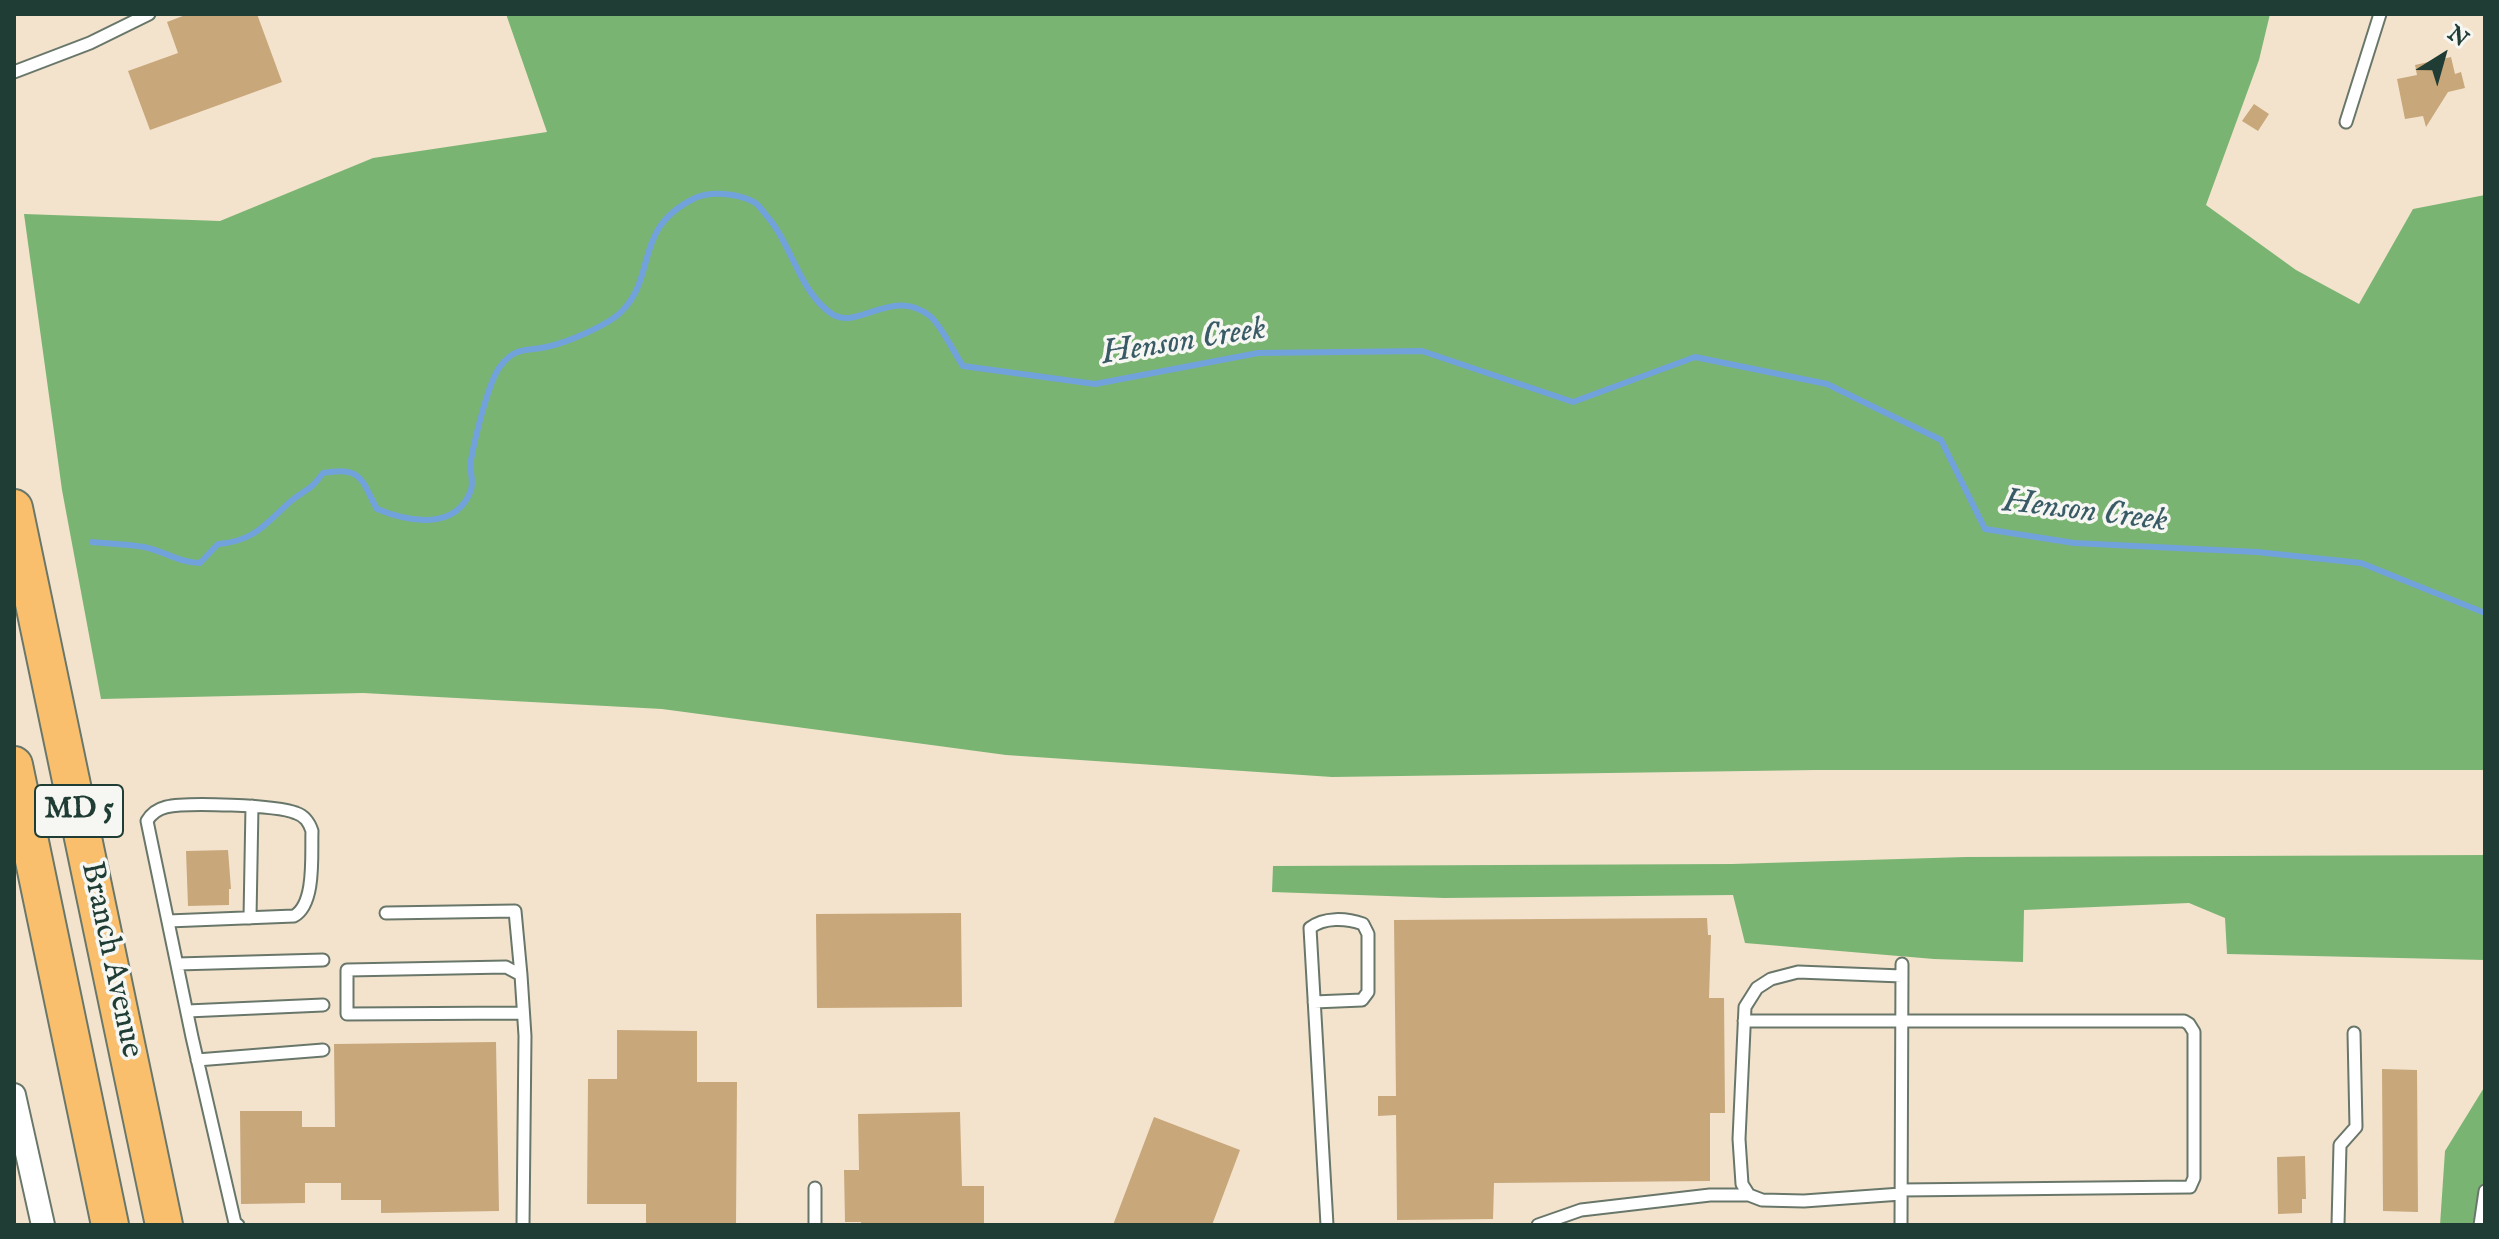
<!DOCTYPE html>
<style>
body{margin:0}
#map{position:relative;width:2499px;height:1239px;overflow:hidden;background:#f3e3cd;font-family:"IM FELL English",serif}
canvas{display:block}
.frame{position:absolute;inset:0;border:16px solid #1f3d34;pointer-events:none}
.north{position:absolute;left:2403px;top:16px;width:80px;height:80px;-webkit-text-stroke:6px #f6f6f2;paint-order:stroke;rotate:37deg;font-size:22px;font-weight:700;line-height:32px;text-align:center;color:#1f3d34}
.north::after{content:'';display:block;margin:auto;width:28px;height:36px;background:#1f3d34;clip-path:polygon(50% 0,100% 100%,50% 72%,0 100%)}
</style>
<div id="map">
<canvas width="2499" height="1239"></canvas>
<div class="frame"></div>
<div class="north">N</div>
</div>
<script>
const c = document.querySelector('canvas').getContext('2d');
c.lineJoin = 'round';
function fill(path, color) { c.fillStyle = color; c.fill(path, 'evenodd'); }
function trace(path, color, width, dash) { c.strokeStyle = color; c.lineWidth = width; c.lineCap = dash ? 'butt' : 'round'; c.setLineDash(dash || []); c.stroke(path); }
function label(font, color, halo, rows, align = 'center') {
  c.font = font + ' "IM FELL English",serif'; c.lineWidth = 7; c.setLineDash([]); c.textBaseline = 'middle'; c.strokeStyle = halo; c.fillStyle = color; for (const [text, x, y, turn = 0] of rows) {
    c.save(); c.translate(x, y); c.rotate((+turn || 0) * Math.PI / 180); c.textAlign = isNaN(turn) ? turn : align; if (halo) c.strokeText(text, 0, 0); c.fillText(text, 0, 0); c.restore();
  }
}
const forest = new Path2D(`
 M506,14H2270L2259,60L2206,205L2296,270L2359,304L2413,209L2485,195V770H1816L1332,777L1006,755L662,709L363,693L101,699L62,490L24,214L220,221L373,158L547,132Z
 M2485,855V960L2227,954L2225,918L2189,903L2024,910L2023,962L1934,959L1745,943L1733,895L1444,898L1272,892L1273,866L1732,864L1966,857Z
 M2485,1086V1225H2440L2445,1151Z`);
const stream = new Path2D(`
 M92,542C109,544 127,544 144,547C164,551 180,563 200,563L218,544C255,541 265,524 291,501C306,489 310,491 323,473C363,466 361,480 377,509C409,522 456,531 471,490C474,481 469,469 471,460C475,438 488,384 499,368C515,346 524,352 546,347C566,343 609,325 622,311C658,274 632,229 695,198C711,191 737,193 754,202C758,204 762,210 766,215C792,244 799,292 832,314C858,331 893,286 930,316C941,325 954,353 963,366L1095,384L1258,353L1422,351L1573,402L1695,357L1827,384L1941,440L1985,529L2074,543L2257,552L2361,563L2485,613`);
const building = new Path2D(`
 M188,14H257L282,82L150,130L128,71L178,53L167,22Z
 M2451,57L2455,74L2461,72L2465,88L2448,92L2426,127L2423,116L2405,119L2397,79L2417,75L2415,65Z
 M2254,104L2269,114L2258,131L2242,121Z
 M228,850L231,889H229V905L188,906L186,851Z
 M961,913L962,1007L817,1008L816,914Z
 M1707,918L1708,935H1711L1709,998H1724L1725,1113H1710V1181L1494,1183L1493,1219L1397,1220L1396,1115L1378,1116V1096H1396L1394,920Z
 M617,1030L697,1031V1082H737L736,1225H646V1204H587L588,1079H617Z
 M496,1042L499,1211L381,1213V1200H341V1183H305V1203L241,1204L240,1111H302V1127H335L334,1044Z
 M2382,1069L2417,1070L2418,1212L2383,1211Z
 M960,1112L962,1186H984V1225H861V1222H845L844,1170H859L858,1114Z
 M1154,1117L1240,1150L1212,1225H1113Z
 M2305,1156L2306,1199H2302V1213L2278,1214L2277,1157Z`);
const service = new Path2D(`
 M14,72L90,43L149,14
 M2346,122L2380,14
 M386,913L515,911L521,975
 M250,918L252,806
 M168,921L294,916C316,904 311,854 312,831C309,822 305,816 296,813C277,805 186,802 166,807C158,809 151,814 147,821L192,1037L235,1223L238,1225
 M177,964L323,960
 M1314,1002L1362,1000L1368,992V934L1363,924C1346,918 1324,917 1310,928L1327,1225
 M187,1011L323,1005
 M1744,1021H2184L2189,1024L2194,1032V1178L2190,1187L1901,1190
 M197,1060L323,1050
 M815,1188V1225
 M1901,1194L1804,1201L1762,1200L1749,1195L1742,1184L1739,1139L1745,1007L1757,988L1771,979L1798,972L1902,976
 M523,1225L525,1036L521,975L506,967L347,970V1014L523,1013
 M1538,1225L1581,1210L1710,1195H1749
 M1901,1225L1902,964
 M2338,1225L2340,1145L2356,1127L2354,1033
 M2480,1225L2485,1191`);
const minor = new Path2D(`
 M14,1095L43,1225`);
const trunk = new Path2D(`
 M14,508L164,1225
 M14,765L110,1225`);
const shields = [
 [79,811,88]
];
const shieldNames = [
 ["MD 5",79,811]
];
const streetNames = [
 ["Branch Avenue",110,960,78]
];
const waterNames = [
 ["Henson Creek",1184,343,-9],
 ["Henson Creek",2085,513,7]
];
fill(forest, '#7ab472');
trace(stream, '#71a2db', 6);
fill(building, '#c8a77b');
trace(service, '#69776a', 15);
trace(minor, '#69776a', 26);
trace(trunk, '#69776a', 40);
trace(service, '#fff', 11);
trace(minor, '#fff', 22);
trace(trunk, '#f9bf6d', 36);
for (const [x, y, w] of shields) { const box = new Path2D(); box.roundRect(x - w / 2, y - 26, w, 52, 6); c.fillStyle = '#f6f6f2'; c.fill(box); trace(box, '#1f3d34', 2); }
label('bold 30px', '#1f3d34', null, shieldNames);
label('32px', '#1f3d34', '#f6f6f2', streetNames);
label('italic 34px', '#385b66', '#f6f6f2', waterNames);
</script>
